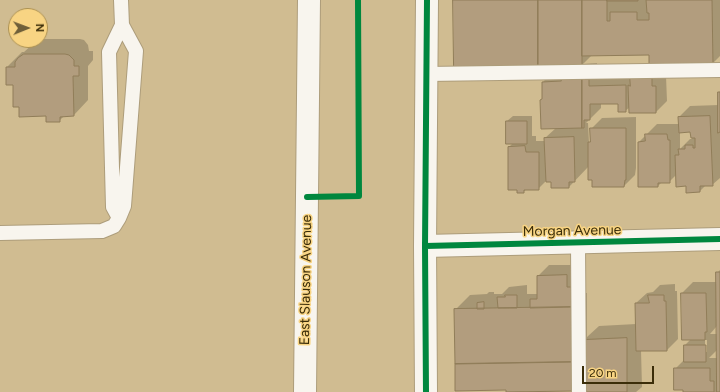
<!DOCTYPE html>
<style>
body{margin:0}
#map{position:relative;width:720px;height:392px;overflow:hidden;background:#d0bc91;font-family:Figtree,sans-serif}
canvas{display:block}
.north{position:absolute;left:8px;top:8px;width:40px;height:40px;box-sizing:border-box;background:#f8d483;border:1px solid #ac9152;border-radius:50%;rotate:89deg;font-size:11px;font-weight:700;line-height:16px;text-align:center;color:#3b2d09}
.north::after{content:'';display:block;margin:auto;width:14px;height:18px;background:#6f5f39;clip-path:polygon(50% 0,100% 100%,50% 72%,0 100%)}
.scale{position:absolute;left:582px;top:366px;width:72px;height:18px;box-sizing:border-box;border:2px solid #3b2d09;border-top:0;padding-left:5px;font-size:12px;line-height:14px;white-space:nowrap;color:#3b2d09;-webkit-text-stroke:3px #f8d483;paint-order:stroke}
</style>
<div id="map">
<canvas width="720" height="392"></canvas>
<div class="north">N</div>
<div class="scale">20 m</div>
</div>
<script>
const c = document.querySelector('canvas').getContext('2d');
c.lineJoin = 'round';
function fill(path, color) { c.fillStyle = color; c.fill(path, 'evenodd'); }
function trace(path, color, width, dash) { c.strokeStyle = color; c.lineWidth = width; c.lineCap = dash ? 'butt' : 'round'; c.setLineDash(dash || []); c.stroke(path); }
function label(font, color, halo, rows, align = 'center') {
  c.font = font + ' Figtree,sans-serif'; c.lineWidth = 3; c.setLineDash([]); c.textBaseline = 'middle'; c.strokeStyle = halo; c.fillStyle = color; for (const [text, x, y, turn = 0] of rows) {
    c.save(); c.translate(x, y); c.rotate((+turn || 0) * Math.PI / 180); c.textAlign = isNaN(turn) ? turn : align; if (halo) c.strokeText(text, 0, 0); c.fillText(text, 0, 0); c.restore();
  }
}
const shadow = new Path2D(`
 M454,0H720V56L713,63L666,76L667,101L656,112L630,107L625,111L619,103H601V108L586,123H588L589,143L591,140V129L602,118L636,117V168L635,175L624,186L593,179L589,166L569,187L552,181H546L538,189H527L523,192L509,147L513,143L507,121L513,116H532V136H536V141H545V138L556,128L543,82L559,65ZM650,54V66L597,69V63L583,64L592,55Z
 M40,39H80L84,40L88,45L89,51H93V60L88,66V100L74,115H65L59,121L20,106L14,84L7,67L22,52H24L34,43Z
 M720,91V178L712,185H706L700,191L687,185L676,175L669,182H662L658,186L639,142L657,124H679V117L690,106L719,105V93ZM691,131L692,139H690L680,149V132Z
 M549,265H577L583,293H587V337L599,326L636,324V303L647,293L653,292L660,285L675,284V291H677L678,339L667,350H641L642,387L636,392H584L572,390L540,392V389L526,390L524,392H507V389L455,310L470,295L487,294L489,292H494V294H502L509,287L527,285V294H537L538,276Z
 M720,270V392H684L675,369L685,359V345L691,339L682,293L693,282H717V273ZM717,326V334H710ZM705,340H707V352H705ZM717,350V358H709Z`);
const building = new Path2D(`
 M453,0H538V67L454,68Z
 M538,0H582V66L538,67Z
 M582,0H607V21H610V12H637V20H649V13H647L646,0H712L713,64L649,65V55L582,56Z
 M607,0H638V1H607Z
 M24,54H65L69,55L74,60V66H79V76H73L74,116L60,117V122H46V116L19,117V107H13V85H6V67H15V62L18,58Z
 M630,76H652V86H656V113H629L628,85L630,86Z
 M561,78H582V128L541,129L540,100L542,99V82L561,81Z
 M582,78H585V79H589V86L626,85V112H618V104H590V120H584V128H582Z
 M718,92H720V132L718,133Z
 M710,116L713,186H700V192L686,193V186L676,187L675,155H679L678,149H685V145H693V148H695V138H691L690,132L679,133L678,117Z
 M506,121H527V144H506Z
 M590,128H626V180H625L624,187H592V180H588V142H590Z
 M645,134H667L668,140H670V183H658V187H638V142L645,141Z
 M574,137L575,182H569V188H551V182H546L544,138Z
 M525,146L526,152H539V190H524V193H517V190H508V147Z
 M716,272H720V392H717Z
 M567,275V287H572V307L530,308V299H537V276Z
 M681,293H706L707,332H705V340H682Z
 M505,295H517V308H498L497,297H505Z
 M648,295H664V301H666L667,351H636L635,303H649Z
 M484,302V309H477V303Z
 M572,307L573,362L455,364L454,309Z
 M627,338V392H583V340Z
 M684,345H706V362H684Z
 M573,362V391L506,392V390L455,391V364Z
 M674,368H710V381H714V392H683V390H674Z`);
const service = new Path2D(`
 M121,0L122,25L136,51L124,206L119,218L113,207L109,52L122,25
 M426,74L720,70
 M0,233L102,231L114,226L119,218
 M578,243L579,392`);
const minor = new Path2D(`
 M425,246L720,239
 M426,392L425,246L427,0`);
const primary = new Path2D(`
 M305,392L309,0`);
const cycleway = new Path2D(`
 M307,197L359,196L358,0
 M425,246L720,239
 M426,392L425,246L427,0`);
const streetNames = [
 ["Morgan Avenue",572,231,-1],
 ["East Slauson Avenue",306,280,-89]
];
fill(shadow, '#0003');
fill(building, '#b29d7e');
trace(building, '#907d59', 1);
trace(service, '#ad9d7b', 16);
trace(minor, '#ad9d7b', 24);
trace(primary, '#ad9d7b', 24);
trace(service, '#f8f5ee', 14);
trace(minor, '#f8f5ee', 22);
trace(primary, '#f8f5ee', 22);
trace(cycleway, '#00873e', 6);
label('14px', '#3b2d09', '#f8d483', streetNames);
</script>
